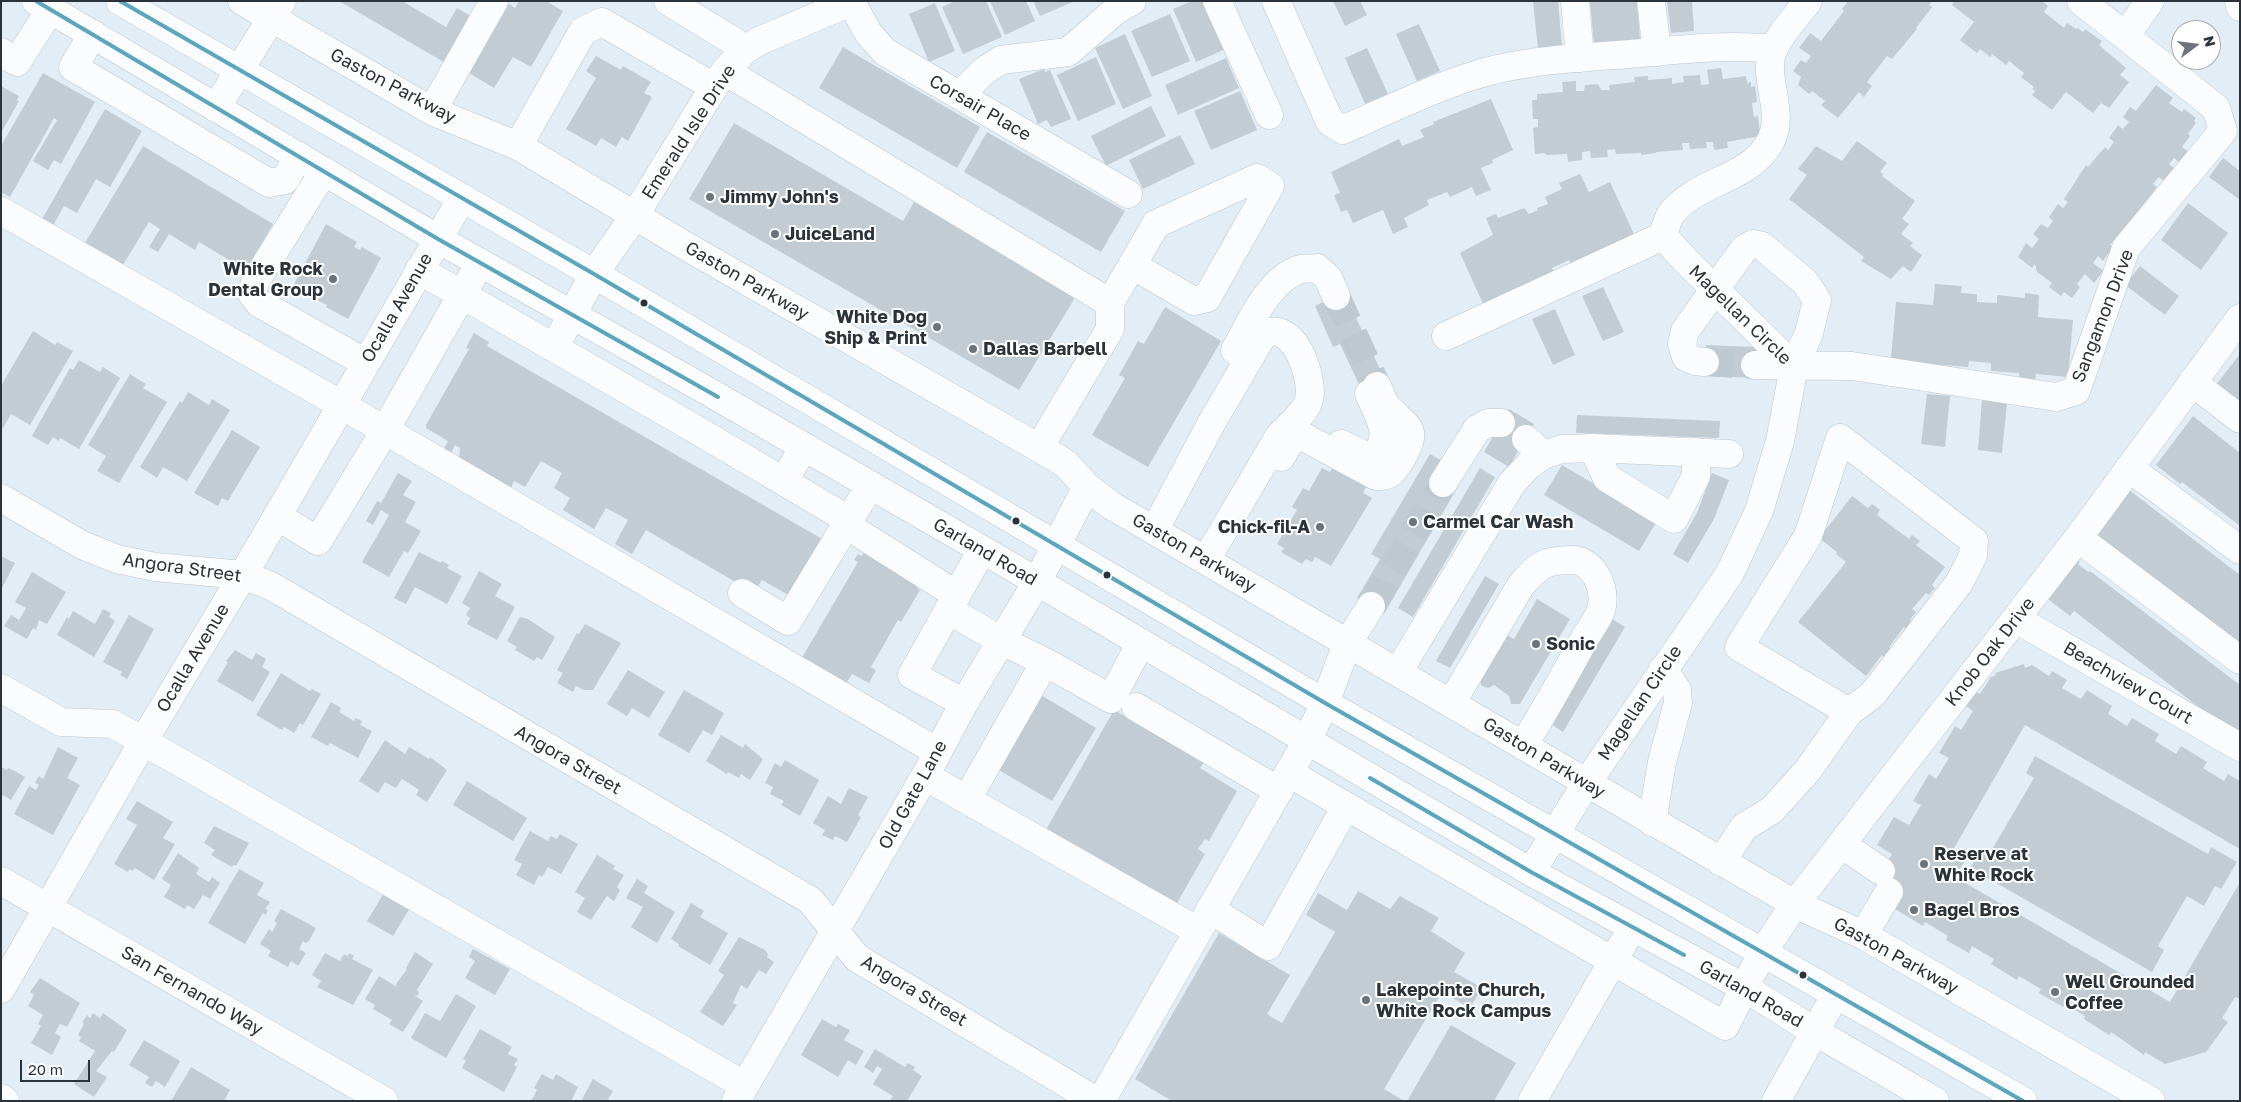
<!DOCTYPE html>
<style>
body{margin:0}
#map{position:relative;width:2241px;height:1102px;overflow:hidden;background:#e3edf6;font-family:"Golos Text",sans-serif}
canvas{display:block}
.frame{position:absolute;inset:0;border:2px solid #2b3239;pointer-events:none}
.north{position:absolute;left:2171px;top:20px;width:50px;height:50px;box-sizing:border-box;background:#fff;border:1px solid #aaadb0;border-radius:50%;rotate:75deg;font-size:14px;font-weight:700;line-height:20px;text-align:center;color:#2b3239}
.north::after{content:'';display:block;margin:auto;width:18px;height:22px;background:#6b737b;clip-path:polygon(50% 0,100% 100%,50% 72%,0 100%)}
.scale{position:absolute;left:20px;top:1060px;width:70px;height:22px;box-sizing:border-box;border:2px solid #2b3239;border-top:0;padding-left:6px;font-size:15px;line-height:18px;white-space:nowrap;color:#2b3239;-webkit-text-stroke:4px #fff;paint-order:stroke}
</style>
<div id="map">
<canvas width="2241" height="1102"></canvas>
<div class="frame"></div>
<div class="north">N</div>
<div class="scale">20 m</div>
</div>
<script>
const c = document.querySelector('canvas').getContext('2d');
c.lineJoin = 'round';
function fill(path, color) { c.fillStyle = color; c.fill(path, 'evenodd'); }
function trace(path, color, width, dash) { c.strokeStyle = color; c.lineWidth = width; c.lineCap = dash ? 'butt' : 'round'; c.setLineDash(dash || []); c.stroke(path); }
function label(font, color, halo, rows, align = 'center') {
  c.font = font + ' "Golos Text",sans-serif'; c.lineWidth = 4; c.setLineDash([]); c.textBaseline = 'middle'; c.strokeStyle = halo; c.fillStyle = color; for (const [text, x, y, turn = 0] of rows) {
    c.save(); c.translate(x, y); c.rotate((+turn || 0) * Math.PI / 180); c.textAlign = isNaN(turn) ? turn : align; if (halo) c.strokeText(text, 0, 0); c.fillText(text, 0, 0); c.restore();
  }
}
const building = new Path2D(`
 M339,1H402L446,27L457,8L476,19L449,65Z
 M519,1H546L563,11L531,67L513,57L494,88L469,73L509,4L515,8Z
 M955,1H986L1002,37L963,54L942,7Z
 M990,1H1026L1035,21L1005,35Z
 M1033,1H1075L1040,16Z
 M1192,1H1206L1226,49L1196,62L1173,9Z
 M1333,1H1360L1367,15L1345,26Z
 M1533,1H1558L1562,46L1538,49Z
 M1590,1H1637L1640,40L1594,44Z
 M1667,1H1692L1694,31L1671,33Z
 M1848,1H1932L1929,5L1932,7L1916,28L1917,29L1892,59L1887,56L1867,82L1872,86L1864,97L1859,92L1838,118L1821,105L1825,101L1812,91L1809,94L1798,85L1801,77L1793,71L1801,60L1806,63L1811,56L1799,48L1810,33L1821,41L1844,11L1842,9Z
 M1954,1H2042L2048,6L2044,12L2064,28L2067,23L2076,29L2078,28L2083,32L2085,29L2102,41L2099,45L2126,68L2120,75L2129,82L2109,108L2101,103L2093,113L2066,92L2052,110L2032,95L2035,91L2032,89L2034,87L2021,77L2024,73L2009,61L2006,65L1992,54L1990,57L1980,49L1977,53L1960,40L1974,22L1952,5Z
 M935,3L955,51L929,62L909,14Z
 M1170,14L1190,61L1152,77L1131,31Z
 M1419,24L1440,71L1417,81L1396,34Z
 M1125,34L1152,96L1123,109L1095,48Z
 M843,47L980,127L957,168L819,88Z
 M1367,48L1388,94L1365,104L1345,58Z
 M596,56L621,70L623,66L651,82L644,93L652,97L643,114L628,141L622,137L616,147L601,138L596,146L566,129L596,78L586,71Z
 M1096,57L1116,104L1078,121L1057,75Z
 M1226,58L1239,88L1178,115L1165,85Z
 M1721,68L1723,79L1746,76L1747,83L1751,82V87L1755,86L1757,102L1752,103L1754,117L1758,116L1760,136L1727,142L1728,148L1714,150L1713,142H1706L1707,148L1690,149L1689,143H1682L1683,150L1656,152V153L1641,155V153L1616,154L1615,149L1607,150L1608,157L1591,158L1590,151L1582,152V160L1568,162L1567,154L1546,155L1545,153L1535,154L1533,128L1538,127V119H1533L1532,100H1537V94L1563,92L1562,82L1576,81V91H1584L1585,85L1598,84L1601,90H1610L1609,85L1635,82L1634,77L1648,76V80L1672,78V84L1684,82L1683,76L1700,75L1701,85L1709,84L1707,70Z
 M1044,69L1045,72L1050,70L1071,119L1051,127L1047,120L1038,124L1019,79Z
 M43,73L95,102L61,164L54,160L48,170L33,161L57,120L54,118L10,197L1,192V146Z
 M2156,85L2173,98L2169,103L2182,112L2184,109L2196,118L2194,121L2196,123L2188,134L2190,136L2182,147L2193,155L2184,166L2174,158L2169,164L2174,168L2164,181L2159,177L2153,184L2157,187L2141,208L2147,212L2132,222L2110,245L2113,247L2103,261L2098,256L2093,263L2103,271L2094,283L2085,274L2077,284L2080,287L2072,298L2064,292L2061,296L2049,287L2052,283L2037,272L2035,264L2032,268L2018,257L2026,243L2032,248L2039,239L2033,234L2041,224L2048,228L2053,221L2049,217L2058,204L2063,208L2068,202L2064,199L2086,165L2088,167L2105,147L2108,150L2114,142L2109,138L2118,125L2123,129L2129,122L2123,117L2130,107L2136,111Z
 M1,86L19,96L17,100L19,101L1,133Z
 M1240,91L1257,130L1211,150L1194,111Z
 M1491,99L1513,150L1492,160L1493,163L1481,168L1491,190L1476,196L1472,187L1450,197L1447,192L1427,200L1429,205L1404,218L1408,227L1393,234L1383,210L1353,223L1347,210L1341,212L1334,195L1340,193L1331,172L1399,139L1402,146L1424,137L1420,130L1434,124L1433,122Z
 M1151,106L1166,136L1106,166L1091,136Z
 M105,109L142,131L110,187L96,179L77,213L64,206L52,227L41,221Z
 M734,123L903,221L914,202L1076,296L1019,390L689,199Z
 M987,132L1125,211L1101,252L964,172Z
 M1180,135L1195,164L1143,189L1129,160Z
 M1857,141L1887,163L1880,172L1883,174L1882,176L1915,201L1902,219L1909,224L1901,234L1913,243L1910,246L1922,255L1911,272L1903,266L1891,279L1861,261L1864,257L1789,199L1807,175L1798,169L1816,146L1842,161Z
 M143,146L273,224L246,270L199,242L195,250L169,234L158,252L149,247L160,229L149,222L120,270L82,248Z
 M2223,158L2240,171V200L2209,177Z
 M1580,174L1589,192L1610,182L1634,234L1571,265L1569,260L1552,268L1554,272L1484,306L1460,253L1493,235L1486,218L1496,214L1498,218L1524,208L1529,214L1538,210L1537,208L1548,204L1545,197L1562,189L1559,183Z
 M2188,203L2228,233L2201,270L2161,240Z
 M326,224L357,242L354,247L360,250L362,247L381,258L348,319L326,307L327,305L292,288Z
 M2140,266L2179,296L2165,315L2125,285Z
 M1935,284L1962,286L1961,293L1977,294V302L1997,303V295L2025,298V293L2039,295L2038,317L2073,320L2068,377L2036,374L2035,381L2019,379V373L1991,371V363L1969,361L1968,367L1944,365L1943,371L1898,361V359L1891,358L1896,302L1933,305Z
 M1603,287L1624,332L1603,341L1582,296Z
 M1344,292L1386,382L1363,393L1340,344L1333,347L1315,306Z
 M1165,307L1221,341L1148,467L1092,435L1125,378L1119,375L1138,341L1144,344Z
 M1555,309L1575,355L1553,365L1532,319Z
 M33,331L55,345L57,342L73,351L30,425L11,414L3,428L1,427V386Z
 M474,333L489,342L487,346L824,540L792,597L762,580L757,588L742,579L739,584L646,530L632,554L615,544L628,520L606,508L594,529L563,510L570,498L554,488L562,473L541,461L525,487L514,481L509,493L458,466L460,448L455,445L451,453L444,449L448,441L426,428V425L469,349L466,348Z
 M1706,345L1756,347L1755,378L1704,376Z
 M2240,354V404L2215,386Z
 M79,360L100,372L103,367L120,378L79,449L60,438L59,441L53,437L48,445L32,436L70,368L73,370Z
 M130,374L146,384L143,388L167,402L119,483L97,471L106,456L88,445Z
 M188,392L209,405L212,399L230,410L187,481L163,467L157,478L140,467L180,401L182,403Z
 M1927,394L1950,396L1945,447L1921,444Z
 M1982,400L2007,403L2002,453L1978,450Z
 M1509,409L1534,424L1509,467L1484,452Z
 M1577,415L1720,421L1719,438L1576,433Z
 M2193,416L2240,453V526L2182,482L2180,484L2156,465Z
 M232,430L260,447L228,501L222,498L218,506L194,493Z
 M1430,454L1442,461L1433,477L1456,490L1384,614L1357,598L1380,559L1371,554Z
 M1337,462L1367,485L1363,493L1372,498L1331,566L1315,557L1312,562L1306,559L1302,564L1281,552L1284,548L1277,544L1297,510L1292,507L1303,488L1309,491L1322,468L1330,472Z
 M1562,465L1657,521L1639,551L1544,495Z
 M1480,468L1495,477L1413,617L1398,608Z
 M398,473L412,481L403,495L416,502L405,522L421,531L408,553L404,551L389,577L362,562L389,515L381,510L373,525L366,521L377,501L381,503Z
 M1712,473L1729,480L1714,519L1688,563L1673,554L1697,513Z
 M2129,490L2240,575V651L2091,538Z
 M1852,496L1868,508L1872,504L1880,510L1877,515L1909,539L1912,535L1920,541L1916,545L1945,567L1932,585L1935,588L1929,595L1926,593L1912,609L1916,612L1910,620L1914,623L1908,630L1904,627L1889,647L1892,650L1886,659L1882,655L1866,676L1798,622L1846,562L1836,554L1837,552L1819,538Z
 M419,552L441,563L442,561L449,565L447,568L462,576L447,604L415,587L406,604L394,598Z
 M864,552L919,584L917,588L920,590L901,622L898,620L871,667L876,670L869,683L852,674L844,687L800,661L858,562L854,560L858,554L862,556Z
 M1,556L15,563L1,590Z
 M2076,559L2080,562L2078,564L2088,572L2090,571L2240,685V729L2235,735L2074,611L2070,616L2048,599Z
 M479,571L502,584L495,596L515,607L497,640L467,624L470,618L466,615L470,608L462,603Z
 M32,572L66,592L47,624L39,620L36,630L33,628L27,639L4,626L11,615L19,620L26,608L15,602Z
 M1485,576L1499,584L1450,668L1436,661Z
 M1537,599L1570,619L1520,704H1511L1509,696L1494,685L1488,688L1482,686L1480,682L1507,635L1514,639Z
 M103,609L111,613L109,617L115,621L94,657L57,635L67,617L69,619L73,611L95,624Z
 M129,615L154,629L127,679L120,675L122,672L103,662Z
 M520,617L528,619L555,637L542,660L537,657L534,661L515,650L517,647L507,641Z
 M1611,618L1625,627L1563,732L1550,723Z
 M585,624L621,643L593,690H584L576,686L573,692L557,683L563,673L557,670L577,633L579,634Z
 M235,650L252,660L256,653L266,659L262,667L270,672L253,702L217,681L228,662L226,661Z
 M2024,664L2025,668L2032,665L2049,676L2052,671L2067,680L2062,688L2081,699L2087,690L2112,706L2108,714L2127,726L2132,718L2159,734L2155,741L2176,754L2181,746L2207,762L2203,768L2224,781L2228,774L2240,781V849L2025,725L1953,850L1967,857L1955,877L2170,1002L2240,882V999L2235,997L2222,1018L2228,1022L2206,1052L2165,1064L2145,1052L2144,1055L2111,1032L2109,1035L2084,1019L2085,1016L2065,1004L2063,1007L2039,993L2041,989L2019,976L2017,980L1991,964L1994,959L1972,946L1969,953L1946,940L1948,936L1925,922L1923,926L1895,909L1901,899L1874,883L1892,854L1877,845L1894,817L1909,825L1921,805L1913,801L1929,774L1936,779L1949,758L1939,753L1955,726L1961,730L1973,711L1966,706L1975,691L1980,694L1991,677L1996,675L1995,673Z
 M628,670L665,692L649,718L632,708L627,716L607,704Z
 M281,673L310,691L312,689L321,694L303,725L300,723L294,733L284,727L282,730L256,715Z
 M684,690L724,713L712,735L703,730L689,753L658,735Z
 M1041,695L1096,728L1052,801L997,769Z
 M331,702L341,708L339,712L354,721L355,718L362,721L360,725L372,731L358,758L330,743L328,746L311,737Z
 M1114,710L1204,762L1200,768L1237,791L1209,841L1205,839L1198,849L1205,854L1173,910L1043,835Z
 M721,735L743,748L745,744L763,759L750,780L741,774L739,778L728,772L727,774L706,761Z
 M385,740L405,754L409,747L429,759L430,757L447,770L427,802L416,795L419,790L402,779L396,788L385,782L378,793L359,781Z
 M58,747L78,758L67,778L80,785L53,835L14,814L29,786L36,790L39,785L35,783L39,776L43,779Z
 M2035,756L2208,854L2211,847L2237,862L2221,889L2215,886L2204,906L2187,896L2158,946L2164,950L2152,972L1970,868L1982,848L1990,853L2034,778L2026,773Z
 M785,760L819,780L800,816L781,805L784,801L770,794L773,787L765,783L775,763L781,767Z
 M1,767L7,770L8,768L15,771L25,777L11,800L3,795L1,797Z
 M467,781L527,818L513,841L453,805Z
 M849,788L868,797L858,815L861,817L847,842L835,836L833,840L822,835L825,830L813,823L828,796L841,804Z
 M137,801L173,822L163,838L175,844L154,880L135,868L133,871L130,869L128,872L114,864L137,825L126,819Z
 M214,826L249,843L236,866L233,865L232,867L211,855L215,850L204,843Z
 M530,831L548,841L551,836L557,839L560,834L578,844L561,874L548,867L542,877L539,875L534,885L516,875L522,864L514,860Z
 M178,853L199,868L196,874L209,882L212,877L220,883L210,899L203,895L194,909L187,905L185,909L164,897L171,885L162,879Z
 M597,855L615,866L613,869L624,875L617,887L620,890L614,901L607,896L591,920L577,912L585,898L575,892Z
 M239,869L264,883L257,895L270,902L265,909L268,910L266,915L263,913L245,944L208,923Z
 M637,879L648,886L644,893L675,912L657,943L631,927L643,907L626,898Z
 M1358,891L1390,909L1400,896L1439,918L1431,931L1465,953L1454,972L1482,988L1470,1008L1442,992L1384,1089L1404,1101H1172L1135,1079L1219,933L1290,975L1267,1014L1282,1023L1335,932L1306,915L1318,893L1347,910Z
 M384,893L410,908L393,936L367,921Z
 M691,903L704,911L700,917L728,933L710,965L678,946L679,944L671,939Z
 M281,909L316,928L309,941L306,943L303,941L299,949L306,953L298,966L291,961L288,967L268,956L271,951L260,944L269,929L272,932L277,923L274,921Z
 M739,937L765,950L768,954L767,957L774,962L766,974L759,970L747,989L741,985L733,1003L737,1005L723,1026L700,1012L724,975L718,971Z
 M473,949L510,969L495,995L465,978L475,961L469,957Z
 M415,952L433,964L417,990L419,992L417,996L414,995L423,1001L403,1032L389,1024L392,1020L373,1009L375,1005L365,999L379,976L397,987L396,984L407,969L406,968Z
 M325,953L340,961L344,954L348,956L349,953L354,956L352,959L373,970L353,1005L317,987L321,981L312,975Z
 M40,978L80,1003L67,1027L60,1024L55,1033L61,1037L52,1055L31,1043L41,1026L38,1024L43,1015L28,1006L34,995L30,992Z
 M456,994L476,1006L446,1058L411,1038L425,1013L440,1021Z
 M93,1013L100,1018L103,1013L127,1030L114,1052L112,1051L96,1071L107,1077L94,1097L74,1084L95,1051L79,1041L81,1037L78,1035L84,1024L82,1023L87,1015L90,1018Z
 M822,1019L836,1027L838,1024L850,1030L844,1040L864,1051L856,1065L848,1060L838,1077L801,1055Z
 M1451,1025L1516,1063L1494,1101H1407Z
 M480,1029L512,1047L508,1054L518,1059L514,1065L517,1067L504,1092L462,1068L466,1060L463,1059Z
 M144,1040L180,1061L165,1087L156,1081L152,1087L145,1083L149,1077L129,1065Z
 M875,1049L905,1067L908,1063L915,1067L913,1070L922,1076L907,1101H890L893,1096L873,1084L882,1069L877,1066L873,1073L864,1067Z
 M191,1067L230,1090L224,1101H171Z
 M542,1074L553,1080L556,1074L578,1087L571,1101H531L537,1090L534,1088Z
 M593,1079L613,1091L607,1101H581Z`);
const minorTunnel = new Path2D(`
 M1336,296L1377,386
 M1705,362L1755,365
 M1371,606L1443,483`);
const minor = new Path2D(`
 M242,1L432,111L518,146L684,245L1060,460L1066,464L1087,487L1112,506L1795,904L1863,935L2151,1101
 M668,1L746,49
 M1217,1L1269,115
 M1276,1L1330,122L1343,130C1384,112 1426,91 1469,77C1518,60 1578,58 1630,54C1678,50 1726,44 1774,49
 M1575,1L1580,58
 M1651,1L1657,52
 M2239,1L2240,7
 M851,2L869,34L885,52L1128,194
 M93,34L73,67L269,183L285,180L299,156
 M2125,36L2150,1
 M1,52L17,62L50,10
 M725,71L1110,303V329L1039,448
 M960,95L984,71L1001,60L1068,52L1115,11L1132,1
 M216,108L282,1
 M432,111L494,1
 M518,146L583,31L602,22L714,87
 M324,171L255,282L252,294L259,303L366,363
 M1,211L326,396L938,752
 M419,270L690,426L849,520L788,621L742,593
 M1110,303L1156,224L1257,178L1270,186L1207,298L1194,301L1132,265
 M1446,336L1663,236
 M554,348L594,274L635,215L714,87L725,71L746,49L759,41L853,1
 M1235,350C1250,324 1269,278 1301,269C1306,268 1312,269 1317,268L1328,278L1336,296
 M1705,362L1695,361L1686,357L1682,344L1685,331L1744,249L1753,244L1762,246L1805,282L1817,300L1809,333L1794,367
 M1755,365L1852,366L2056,397L2076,391L2126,248L2223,131L2216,108L2081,1
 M2192,382L2240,419
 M1526,439L1543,455
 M1341,444L1364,455H1373C1395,440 1377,412 1369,394
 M1593,448L1607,478L1674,519L1696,476V452
 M1281,457C1287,447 1291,436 1304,437L1376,476C1389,477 1393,472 1400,461C1422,425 1405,429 1385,404C1382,399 1380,392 1377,386
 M2129,468L2240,550
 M784,481L803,448
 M1443,483L1477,429L1488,423H1501
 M1,498L82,545L117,559L155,567L243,575L271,586L810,900L857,958L1096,1101
 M277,516L318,541L384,432L480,263
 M849,520L870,486
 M846,525L957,595
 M1154,531L1212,422L1263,335C1269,332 1275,330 1281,333C1301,341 1315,385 1308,403C1301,418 1287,426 1278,438L1206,560
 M2078,538L2240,660
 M948,610L1002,641L1045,662
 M2016,619L2240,747
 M1347,644L1371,606
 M1398,672L1512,483L1529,465L1543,455L1562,449L1593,448L1729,454
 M1,688L61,722L113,724L744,1085
 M1452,702L1521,585C1539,564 1545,560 1573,560C1594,561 1605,587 1602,606C1601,615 1591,628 1586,636C1566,673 1545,710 1523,746
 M964,703L912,675L982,550
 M1136,707L1279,791
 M1289,773L1725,1026L1762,953L1795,904L2078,538L2240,318
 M925,776L1198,931
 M967,799L1045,662L1111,699L1141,643
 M1652,822L1662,762L1678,703L1677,690L1663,669
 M1841,844L1881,871
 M1721,862L1744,827L1772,810L1808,770L1849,712L1739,647L1808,536L1840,438L1974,541L1973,556L1959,583L1872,695L1849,712
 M1531,872L1586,784L1730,573L1759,511L1780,441L1794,367L1687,262L1663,236C1665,229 1667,220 1671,214C1696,181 1748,180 1769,144C1788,113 1760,77 1774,48C1782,31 1797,16 1808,1
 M1,881L384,1101
 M1210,909L1268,946L1346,806
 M1863,935L1889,892
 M1,989L144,740L243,575L462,198
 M1,1098L5,1101
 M736,1101L925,776L964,703L1037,582L1087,487
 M1101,1101L1307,741
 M1532,1101L1632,928
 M1776,1101L1836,994`);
const major = new Path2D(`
 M36,1L438,239L711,393L1007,564L1531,872L1745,988L1814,1031L1935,1101
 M120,1L594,274L1325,703L2023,1101
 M1307,741L1325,703L1347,644`);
const bus1 = new Path2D(`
 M36,1L438,239L718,397
 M120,1L594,274L1325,703L2023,1101
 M1370,778L1531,872L1684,955`);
const markers = [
 [710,197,5,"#6b737b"],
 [775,234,5,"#6b737b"],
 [333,279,5,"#6b737b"],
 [644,303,4.5,"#2b3239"],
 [937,327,5,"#6b737b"],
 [973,349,5,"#6b737b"],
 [1016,521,4.5,"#2b3239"],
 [1413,522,5,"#6b737b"],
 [1320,527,5,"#6b737b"],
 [1107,575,4.5,"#2b3239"],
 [1536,644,5,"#6b737b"],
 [1924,864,5,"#6b737b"],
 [1914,910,5,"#6b737b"],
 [1803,975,4.5,"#2b3239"],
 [2055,992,5,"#6b737b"],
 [1366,1000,5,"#6b737b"]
];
const streetNames = [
 ["Gaston Parkway",393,86,28],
 ["Corsair Place",980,108,30],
 ["Emerald Isle Drive",689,132,-57],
 ["Gaston Parkway",747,281,30],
 ["Ocalla Avenue",397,308,-60],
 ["Magellan Circle",1740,315,44],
 ["Sangamon Drive",2103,316,-69],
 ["Garland Road",985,552,30],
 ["Gaston Parkway",1194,553,30],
 ["Angora Street",182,568,8],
 ["Knob Oak Drive",1990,652,-52],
 ["Ocalla Avenue",193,658,-59],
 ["Beachview Court",2128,683,30],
 ["Magellan Circle",1640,703,-56],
 ["Gaston Parkway",1544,758,31],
 ["Angora Street",568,760,30],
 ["Old Gate Lane",913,795,-61],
 ["Gaston Parkway",1896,956,29],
 ["San Fernando Way",192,991,30],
 ["Angora Street",914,991,31],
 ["Garland Road",1751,994,30]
];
const poiNames = [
 ["Jimmy John's",720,197],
 ["JuiceLand",785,234],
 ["White Rock",323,269,"right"],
 ["Dental Group",323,290,"right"],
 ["White Dog",927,317,"right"],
 ["Ship & Print",927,338,"right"],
 ["Dallas Barbell",983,349],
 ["Carmel Car Wash",1423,522],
 ["Chick-fil-A",1310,527,"right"],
 ["Sonic",1546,644],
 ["Reserve at",1934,854],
 ["White Rock",1934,875],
 ["Bagel Bros",1924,910],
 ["Well Grounded",2065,982],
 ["Coffee",2065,1003],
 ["Lakepointe Church,",1376,990],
 ["White Rock Campus",1376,1011]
];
fill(building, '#c4ccd3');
trace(minorTunnel, '#bec8d0', 28, [28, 14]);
trace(minor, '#bfc7ce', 29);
trace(major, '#bfc7ce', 29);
trace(minor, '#fbfcfe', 28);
trace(major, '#fbfcfe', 28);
trace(bus1, '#5ba6bc', 4);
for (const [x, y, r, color] of markers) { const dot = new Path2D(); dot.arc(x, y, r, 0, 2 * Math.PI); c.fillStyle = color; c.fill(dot); trace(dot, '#fff', 2); }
label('18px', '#2b3239', '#fff', streetNames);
label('bold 18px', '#2b3239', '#fff', poiNames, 'left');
</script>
